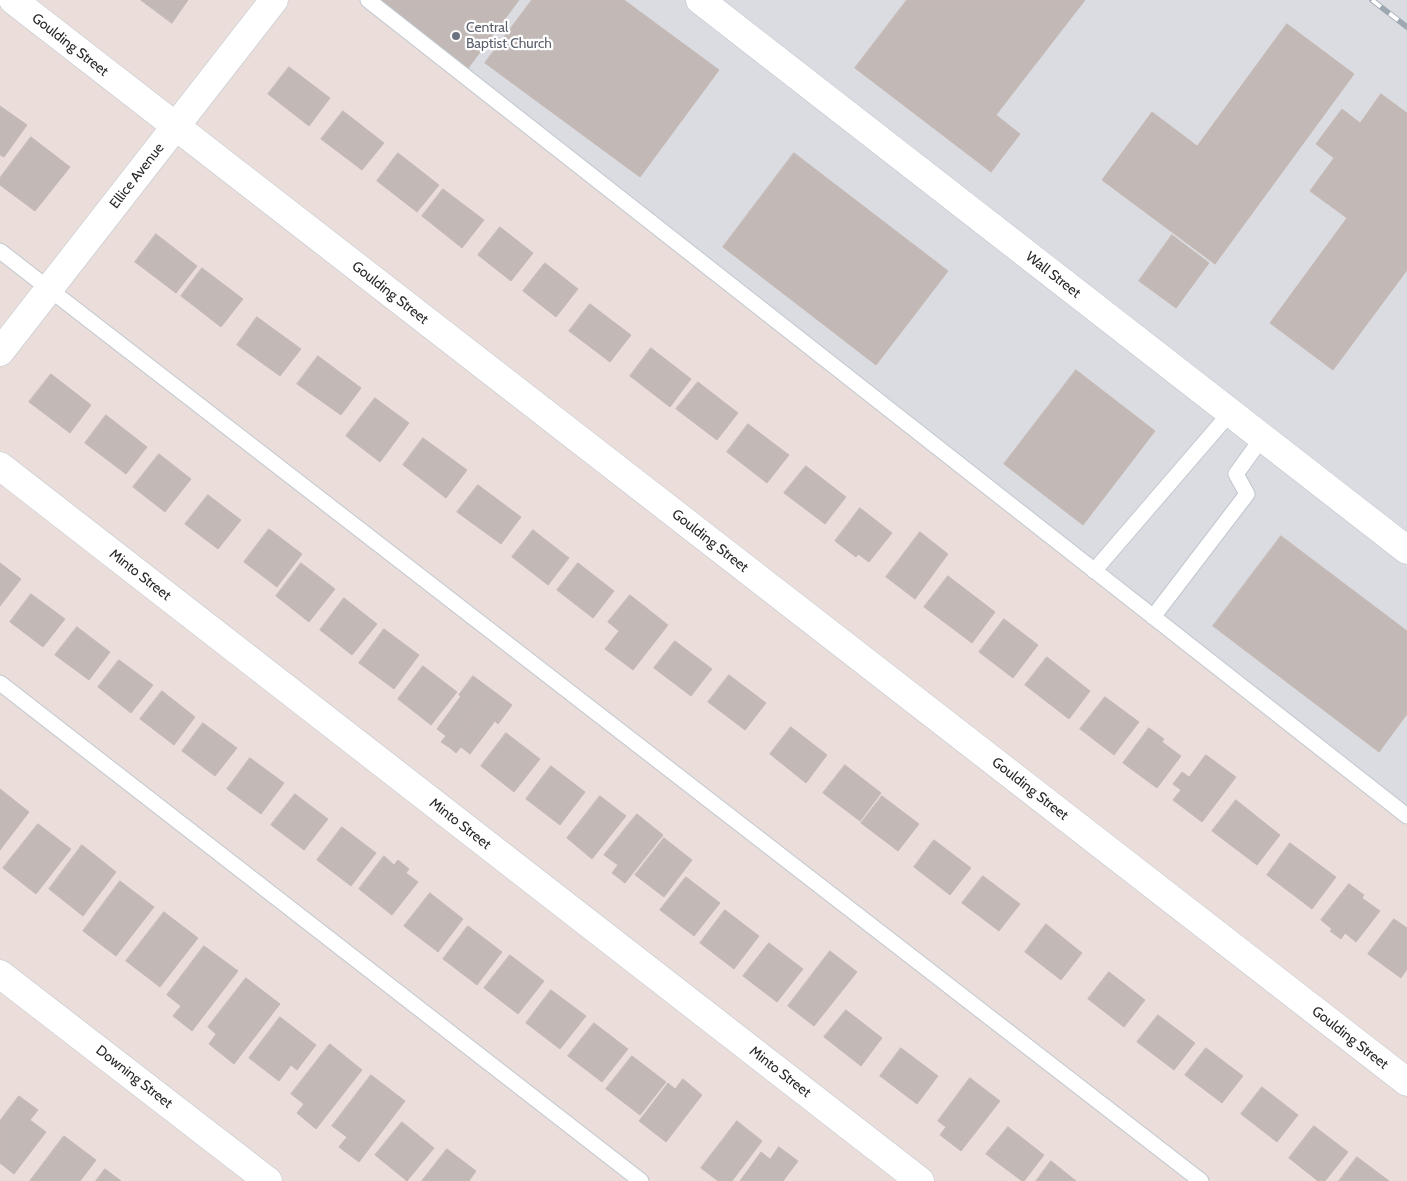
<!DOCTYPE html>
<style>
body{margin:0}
canvas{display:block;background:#eaddda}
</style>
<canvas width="1407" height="1181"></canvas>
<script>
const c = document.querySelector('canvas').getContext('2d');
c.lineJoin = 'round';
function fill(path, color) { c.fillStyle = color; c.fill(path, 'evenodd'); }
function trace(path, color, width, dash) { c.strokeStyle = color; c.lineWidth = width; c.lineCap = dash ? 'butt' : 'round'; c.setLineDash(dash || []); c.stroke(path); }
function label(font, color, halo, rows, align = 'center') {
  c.font = font + ' Cabin,sans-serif'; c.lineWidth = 4.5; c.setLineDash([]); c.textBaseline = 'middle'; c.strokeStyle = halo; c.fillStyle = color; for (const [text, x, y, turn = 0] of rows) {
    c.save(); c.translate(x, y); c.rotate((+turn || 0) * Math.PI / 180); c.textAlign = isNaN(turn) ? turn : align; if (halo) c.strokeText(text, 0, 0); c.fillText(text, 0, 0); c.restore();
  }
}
const industrial = new Path2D(`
 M375,0H1407V808Z`);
const building = new Path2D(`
 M141,0H188L172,23Z
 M373,0H519L466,71Z
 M532,0H624L719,70L640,177L485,63Z
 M907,0H1085L996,115L1020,134L991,172L855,68Z
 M1287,24L1354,74L1215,264L1102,180L1152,112L1197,146Z
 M289,67L330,98L309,126L268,94Z
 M1381,94L1407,113V270L1333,370L1270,323L1347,218L1310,191L1334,158L1316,144L1342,109L1360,123Z
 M0,106L27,125L4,157L0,155Z
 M343,111L384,143L362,170L321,139Z
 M31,137L70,167L35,211L0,185V178Z
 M398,153L439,185L417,212L377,181Z
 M794,153L948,271L876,365L723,247Z
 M443,189L484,220L462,248L422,216Z
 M500,227L533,253L511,281L478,255Z
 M156,234L197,266L176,293L135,262Z
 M1172,235L1209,263L1176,308L1139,281Z
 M545,263L578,289L556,317L523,291Z
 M202,268L243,299L221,327L181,296Z
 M590,304L631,335L610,362L569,331Z
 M257,317L301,349L280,376L237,345Z
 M651,348L691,379L670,407L630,376Z
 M318,356L361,388L341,415L297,384Z
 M1076,370L1155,431L1083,525L1004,464Z
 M51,374L91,405L70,433L29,402Z
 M698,382L738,413L717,440L676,409Z
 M375,398L409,423L380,462L346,436Z
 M106,415L147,447L126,474L85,443Z
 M748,424L789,455L767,483L727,452Z
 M423,438L467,470L446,498L403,465Z
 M159,454L191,479L165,512L133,487Z
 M806,466L846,497L825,524L784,493Z
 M478,485L521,517L501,544L457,512Z
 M208,495L241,520L218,549L185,524Z
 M860,508L892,533L869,562L858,554L856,557L835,541Z
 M269,529L302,554L277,587L244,562Z
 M533,530L569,558L548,585L512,557Z
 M920,532L948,554L915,599L886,577Z
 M1281,536L1407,631V714L1379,752L1213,626Z
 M0,563L21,579L0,606Z
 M301,563L335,589L309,622L276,596Z
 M578,563L614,591L593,618L557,590Z
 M948,576L995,612L972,643L924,607Z
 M31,594L65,619L43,647L10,622Z
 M630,595L668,625L633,670L605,649L619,631L608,622Z
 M344,598L377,624L352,655L320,630Z
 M1004,619L1038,645L1013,678L979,652Z
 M77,627L110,652L89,680L55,655Z
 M384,629L419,655L394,689L359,663Z
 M675,641L712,669L691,696L654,668Z
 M1047,657L1090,691L1069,719L1025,685Z
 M119,660L153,685L131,713L98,687Z
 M423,666L457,692L431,725L398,699Z
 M729,675L766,703L745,730L708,702Z
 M473,676L492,690L449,747L441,742L446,736L437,729L461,696L459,695Z
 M492,690L512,705L498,724L495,721L470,754L461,747L456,753L449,747Z
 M162,691L195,717L174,745L140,719Z
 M1105,697L1139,722L1114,755L1080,729Z
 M203,723L237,748L215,776L182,751Z
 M791,727L827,755L806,783L770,754Z
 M1149,728L1164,739L1162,742L1181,756L1157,788L1123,763Z
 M506,733L540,759L514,792L481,766Z
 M1206,755L1236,777L1202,822L1173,800L1181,790L1173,784L1182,772L1189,777Z
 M250,758L284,783L261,814L227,789Z
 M845,765L881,793L860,821L823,793Z
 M551,766L585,792L560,825L526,799Z
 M0,789L29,812L0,850Z
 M295,794L328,819L304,850L271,825Z
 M600,796L626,816L592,859L567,838Z
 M882,796L919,824L898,851L861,823Z
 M1236,800L1280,835L1257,865L1212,831Z
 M637,814L663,835L625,883L612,873L618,865L604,855Z
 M38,824L71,849L36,894L3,868Z
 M342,827L376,853L351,886L317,860Z
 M664,838L692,860L664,897L635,875Z
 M934,840L971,868L950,895L914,867Z
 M1290,843L1336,877L1312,909L1267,875Z
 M82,845L116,872L83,916L49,889Z
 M384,856L394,865L398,860L409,869L406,873L418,882L392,915L359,889Z
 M983,876L1020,904L999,931L962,903Z
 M686,877L720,903L694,936L660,910Z
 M120,881L154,907L116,956L83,931Z
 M1349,884L1364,895L1362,898L1380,911L1356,942L1345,933L1341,939L1330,931L1332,929L1321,920Z
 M430,893L463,919L438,952L404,926Z
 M725,910L759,936L734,969L700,943Z
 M164,912L198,938L160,987L126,961Z
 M1394,919L1407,928V969L1401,978L1368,954Z
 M1046,924L1082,953L1061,980L1025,952Z
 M468,926L502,952L477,985L443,959Z
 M769,943L803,969L777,1002L743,976Z
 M204,946L238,971L192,1031L173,1016L181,1006L167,995Z
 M830,951L857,972L814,1026L788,1006Z
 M510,955L544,981L518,1014L484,988Z
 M1109,972L1145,1000L1124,1027L1088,999Z
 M246,978L280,1004L234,1064L209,1044L216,1034L208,1027Z
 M551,990L586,1016L560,1049L526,1023Z
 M846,1010L882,1038L861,1066L824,1037Z
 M1158,1015L1195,1043L1174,1070L1137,1042Z
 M280,1017L316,1045L297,1070L291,1065L279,1081L249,1058Z
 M594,1023L628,1049L602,1082L568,1056Z
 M330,1044L362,1070L316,1129L297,1113L304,1104L291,1094Z
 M901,1048L938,1076L917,1104L880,1076Z
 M1206,1048L1243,1076L1222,1103L1185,1075Z
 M632,1056L666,1082L640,1115L606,1089Z
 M371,1075L405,1101L359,1162L339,1147L347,1137L332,1126Z
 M970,1078L1000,1101L961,1151L940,1135L946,1127L938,1121Z
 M683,1079L702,1095L666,1142L639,1121L668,1083L675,1089Z
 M1262,1087L1298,1115L1277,1142L1241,1114Z
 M19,1096L38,1110L30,1120L46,1132L14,1174L0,1163V1121Z
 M737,1121L762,1141L732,1181H718L701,1168Z
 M402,1122L434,1148L407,1181L375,1155Z
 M1314,1126L1348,1152L1325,1181H1318L1289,1158Z
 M1008,1127L1044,1155L1024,1181H1022L986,1154Z
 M64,1136L96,1160L80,1181H30Z
 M779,1147L798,1161L783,1181H740L761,1152L770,1159Z
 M447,1149L476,1171L469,1181H422Z
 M1357,1157L1389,1181H1339Z
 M1051,1161L1076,1181H1036Z
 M105,1169L121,1181H96Z`);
const lane = new Path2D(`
 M368,0L1407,816
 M0,251L1201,1181
 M1094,571L1230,413
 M1153,617L1247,494L1236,474L1262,438
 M0,683L641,1181`);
const street = new Path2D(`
 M13,0L1407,1082
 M0,466L920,1181
 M0,974L268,1181`);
const secondary = new Path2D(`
 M700,0L1407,550
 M0,352L274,0`);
const rail = new Path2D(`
 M1372,0L1407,27`);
const markers = [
 [456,36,5,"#6b7280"]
];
const worshipNames = [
 ["Central",466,28],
 ["Baptist Church",466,44]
];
const streetNames = [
 ["Goulding Street",70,45,38],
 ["Ellice Avenue",137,176,-52],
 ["Wall Street",1053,275,38],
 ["Goulding Street",390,293,38],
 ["Goulding Street",710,541,38],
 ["Minto Street",140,575,38],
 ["Goulding Street",1030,789,38],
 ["Minto Street",460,824,38],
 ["Goulding Street",1350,1038,38],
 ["Minto Street",780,1072,38],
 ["Downing Street",134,1077,38]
];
fill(industrial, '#dbdbe2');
fill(building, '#c2b9b6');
trace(building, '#c5b9b4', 1);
trace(lane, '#bfc7ce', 17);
trace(street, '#bfc7ce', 29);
trace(secondary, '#bfc7ce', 29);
trace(lane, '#fff', 15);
trace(street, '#fff', 28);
trace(secondary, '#fff', 28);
trace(rail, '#9ea8b1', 5.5);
trace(rail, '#fff', 4, [11]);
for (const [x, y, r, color] of markers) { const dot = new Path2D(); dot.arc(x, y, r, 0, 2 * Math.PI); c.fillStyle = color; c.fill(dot); trace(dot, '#fff', 2); }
label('14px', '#5b616d', '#fff', worshipNames, 'left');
label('14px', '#282828', '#fff', streetNames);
</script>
